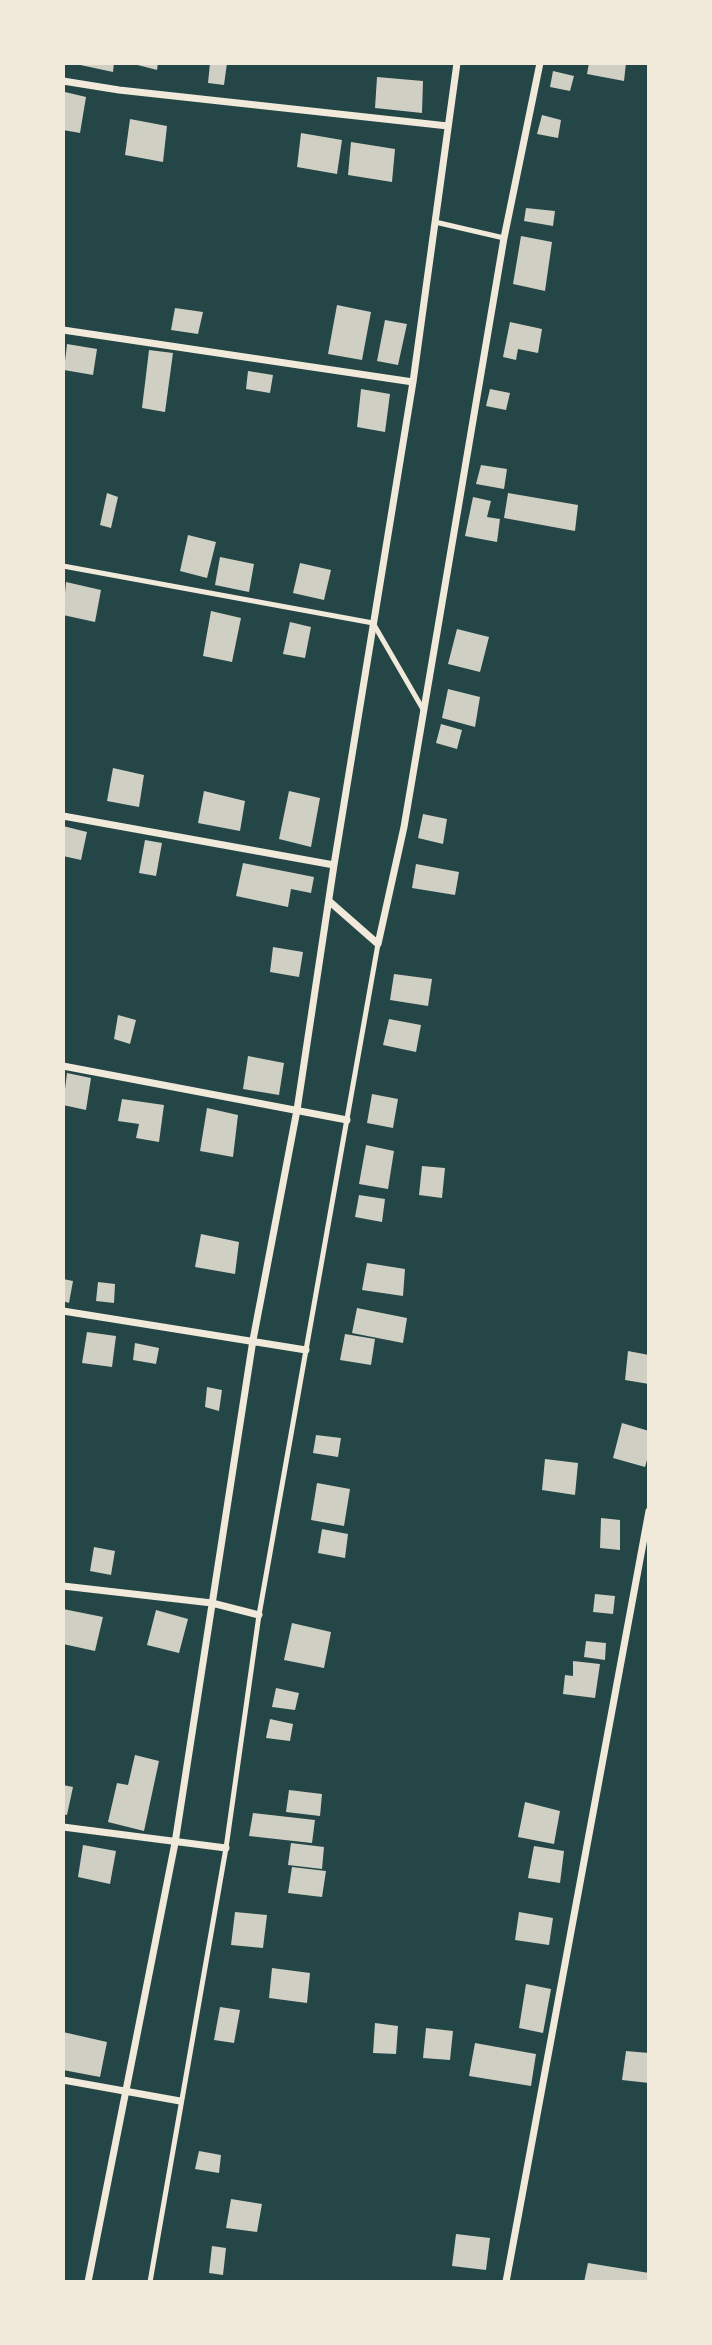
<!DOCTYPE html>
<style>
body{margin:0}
#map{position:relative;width:712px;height:2345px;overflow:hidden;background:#0f3d3e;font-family:"Fira Sans",sans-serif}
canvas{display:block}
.frame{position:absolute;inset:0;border:65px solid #f1e9da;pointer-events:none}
</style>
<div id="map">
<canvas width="712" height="2345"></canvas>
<div class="frame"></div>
</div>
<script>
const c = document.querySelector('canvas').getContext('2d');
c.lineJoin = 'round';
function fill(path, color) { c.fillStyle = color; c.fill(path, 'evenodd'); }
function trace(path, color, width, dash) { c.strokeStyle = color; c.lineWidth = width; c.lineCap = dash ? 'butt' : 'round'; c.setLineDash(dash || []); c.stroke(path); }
const green = new Path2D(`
 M63,63H649V2282H63Z`);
const building = new Path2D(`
 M71,63H114L113,72Z
 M130,63H158L157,70Z
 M210,63H227L224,85L208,83Z
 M589,63H626L624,81L587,74Z
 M553,71L574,76L570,91L550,87Z
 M377,77L423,81L422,113L375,108Z
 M65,92L86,97L80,133L63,130Z
 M542,115L561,120L558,138L537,134Z
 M130,119L167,126L163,162L125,155Z
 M301,133L342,140L337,174L297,167Z
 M351,142L395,149L392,182L348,175Z
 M526,208L555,211L553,226L524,221Z
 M521,236L552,242L545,291L513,284Z
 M337,305L371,312L362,360L328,354Z
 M175,308L203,312L198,334L171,330Z
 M385,320L407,324L398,365L377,361Z
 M510,322L542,329L538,353L518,349L516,360L503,357Z
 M67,344L97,349L93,375L64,370Z
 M149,350L173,353L165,412L142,408Z
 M248,371L273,375L270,393L246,389Z
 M361,389L390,394L385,432L357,427Z
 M490,389L510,393L506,410L486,406Z
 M481,465L507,469L504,489L476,484Z
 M107,493L118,497L111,528L100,525Z
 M508,493L578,505L575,531L504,518Z
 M473,497L491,501L487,517L500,519L497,542L465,536Z
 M188,535L216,542L207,578L180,571Z
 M220,557L254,564L249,592L215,585Z
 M300,563L331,570L324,600L293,593Z
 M66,582L101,590L95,622L63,615Z
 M211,611L241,618L232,662L203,656Z
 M290,622L311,627L305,658L283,654Z
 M457,629L489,637L480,672L448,664Z
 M448,689L480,697L475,727L442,718Z
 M441,724L462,730L457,749L436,743Z
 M113,768L144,775L139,807L107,801Z
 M204,791L245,801L240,831L198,823Z
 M289,791L320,798L311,847L279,839Z
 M423,814L447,819L443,844L418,838Z
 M63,826L87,832L81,860L63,856Z
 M145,840L162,843L156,876L139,873Z
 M243,863L314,877L311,893L291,889L288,907L236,896Z
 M416,864L459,872L455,895L412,888Z
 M273,947L303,952L299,977L270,972Z
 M394,974L432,979L428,1006L390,1000Z
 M118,1015L136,1020L130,1044L114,1039Z
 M389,1019L421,1025L416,1052L383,1045Z
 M248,1056L284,1063L279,1095L243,1089Z
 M67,1073L91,1078L86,1110L63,1105Z
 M372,1094L398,1099L393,1128L367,1123Z
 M122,1099L164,1105L159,1142L136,1138L139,1124L118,1121Z
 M207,1108L238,1115L233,1157L200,1151Z
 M366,1145L394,1151L388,1189L359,1184Z
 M422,1166L445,1168L442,1198L419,1195Z
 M359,1195L385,1199L382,1222L355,1217Z
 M201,1234L239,1242L235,1274L195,1267Z
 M367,1263L405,1269L403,1296L362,1290Z
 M63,1279L73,1281L69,1303L63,1301Z
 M98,1282L115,1284L114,1303L96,1301Z
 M357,1308L407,1318L403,1343L352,1333Z
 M87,1332L116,1336L112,1367L82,1363Z
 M345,1334L375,1339L371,1365L340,1360Z
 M135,1343L159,1348L156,1364L133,1360Z
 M628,1351L649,1355V1384L625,1380Z
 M207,1387L222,1390L219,1411L205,1407Z
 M622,1423L649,1431V1453L645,1467L613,1458Z
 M316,1435L341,1438L338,1457L313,1453Z
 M545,1459L578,1463L575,1495L542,1490Z
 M317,1483L350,1489L344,1526L311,1520Z
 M601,1518L620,1520V1550L600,1548Z
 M322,1529L348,1534L345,1558L318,1553Z
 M94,1547L115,1551L111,1575L90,1571Z
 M595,1594L615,1596L613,1614L593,1612Z
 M63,1609L103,1617L95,1651L63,1644Z
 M156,1610L188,1619L179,1653L147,1645Z
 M292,1623L331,1632L324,1668L284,1660Z
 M586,1641L606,1643L605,1660L584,1657Z
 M573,1661L600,1664L595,1698L563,1694L565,1675L573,1676Z
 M276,1688L299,1693L295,1710L272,1707Z
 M270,1719L293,1724L290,1741L266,1738Z
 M135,1755L159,1761L144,1831L108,1822L117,1783L128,1785Z
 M63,1785L73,1787L67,1815L63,1814Z
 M289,1790L322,1794L320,1816L286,1812Z
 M525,1802L560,1811L554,1844L518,1837Z
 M253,1813L315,1820L312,1843L249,1836Z
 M291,1843L324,1847L322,1869L288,1865Z
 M83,1845L116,1851L110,1884L78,1877Z
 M534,1846L564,1851L560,1883L528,1878Z
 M292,1867L326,1871L322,1897L288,1893Z
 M235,1912L267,1915L263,1948L231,1945Z
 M519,1912L553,1918L549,1945L515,1940Z
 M272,1968L310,1973L307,2003L269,1998Z
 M526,1984L551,1989L543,2033L519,2028Z
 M220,2007L240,2010L234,2043L214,2040Z
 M375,2023L398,2026L396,2054L373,2053Z
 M426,2028L453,2031L450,2060L423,2058Z
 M63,2032L107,2042L100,2077L63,2070Z
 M475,2043L536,2054L531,2086L469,2076Z
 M626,2051L649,2053V2083L622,2080Z
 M199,2151L221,2155L219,2173L195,2169Z
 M231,2199L262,2204L257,2232L226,2228Z
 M456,2234L490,2238L486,2270L452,2266Z
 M212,2246L226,2248L223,2275L209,2273Z
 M588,2263L649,2273V2282H584Z`);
const service = new Path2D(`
 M435,222L504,238
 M63,566L373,623L424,711
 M150,2282L226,1848L259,1615L378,944`);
const minor = new Path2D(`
 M63,81L119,90L448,126
 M63,330L413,382
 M63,816L334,865
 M329,901L378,944L404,827L504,238L540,63
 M63,1066L347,1120
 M63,1311L306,1350
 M63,1586L212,1603L259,1615
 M63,1827L226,1848
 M63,2080L180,2101
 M88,2282L175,1843L253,1340L297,1110L334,865L413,382L457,63
 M506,2282L649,1511`);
fill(green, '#244646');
fill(building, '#cfcfc3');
trace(service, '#f1e9da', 5);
trace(minor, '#f1e9da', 7);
</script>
